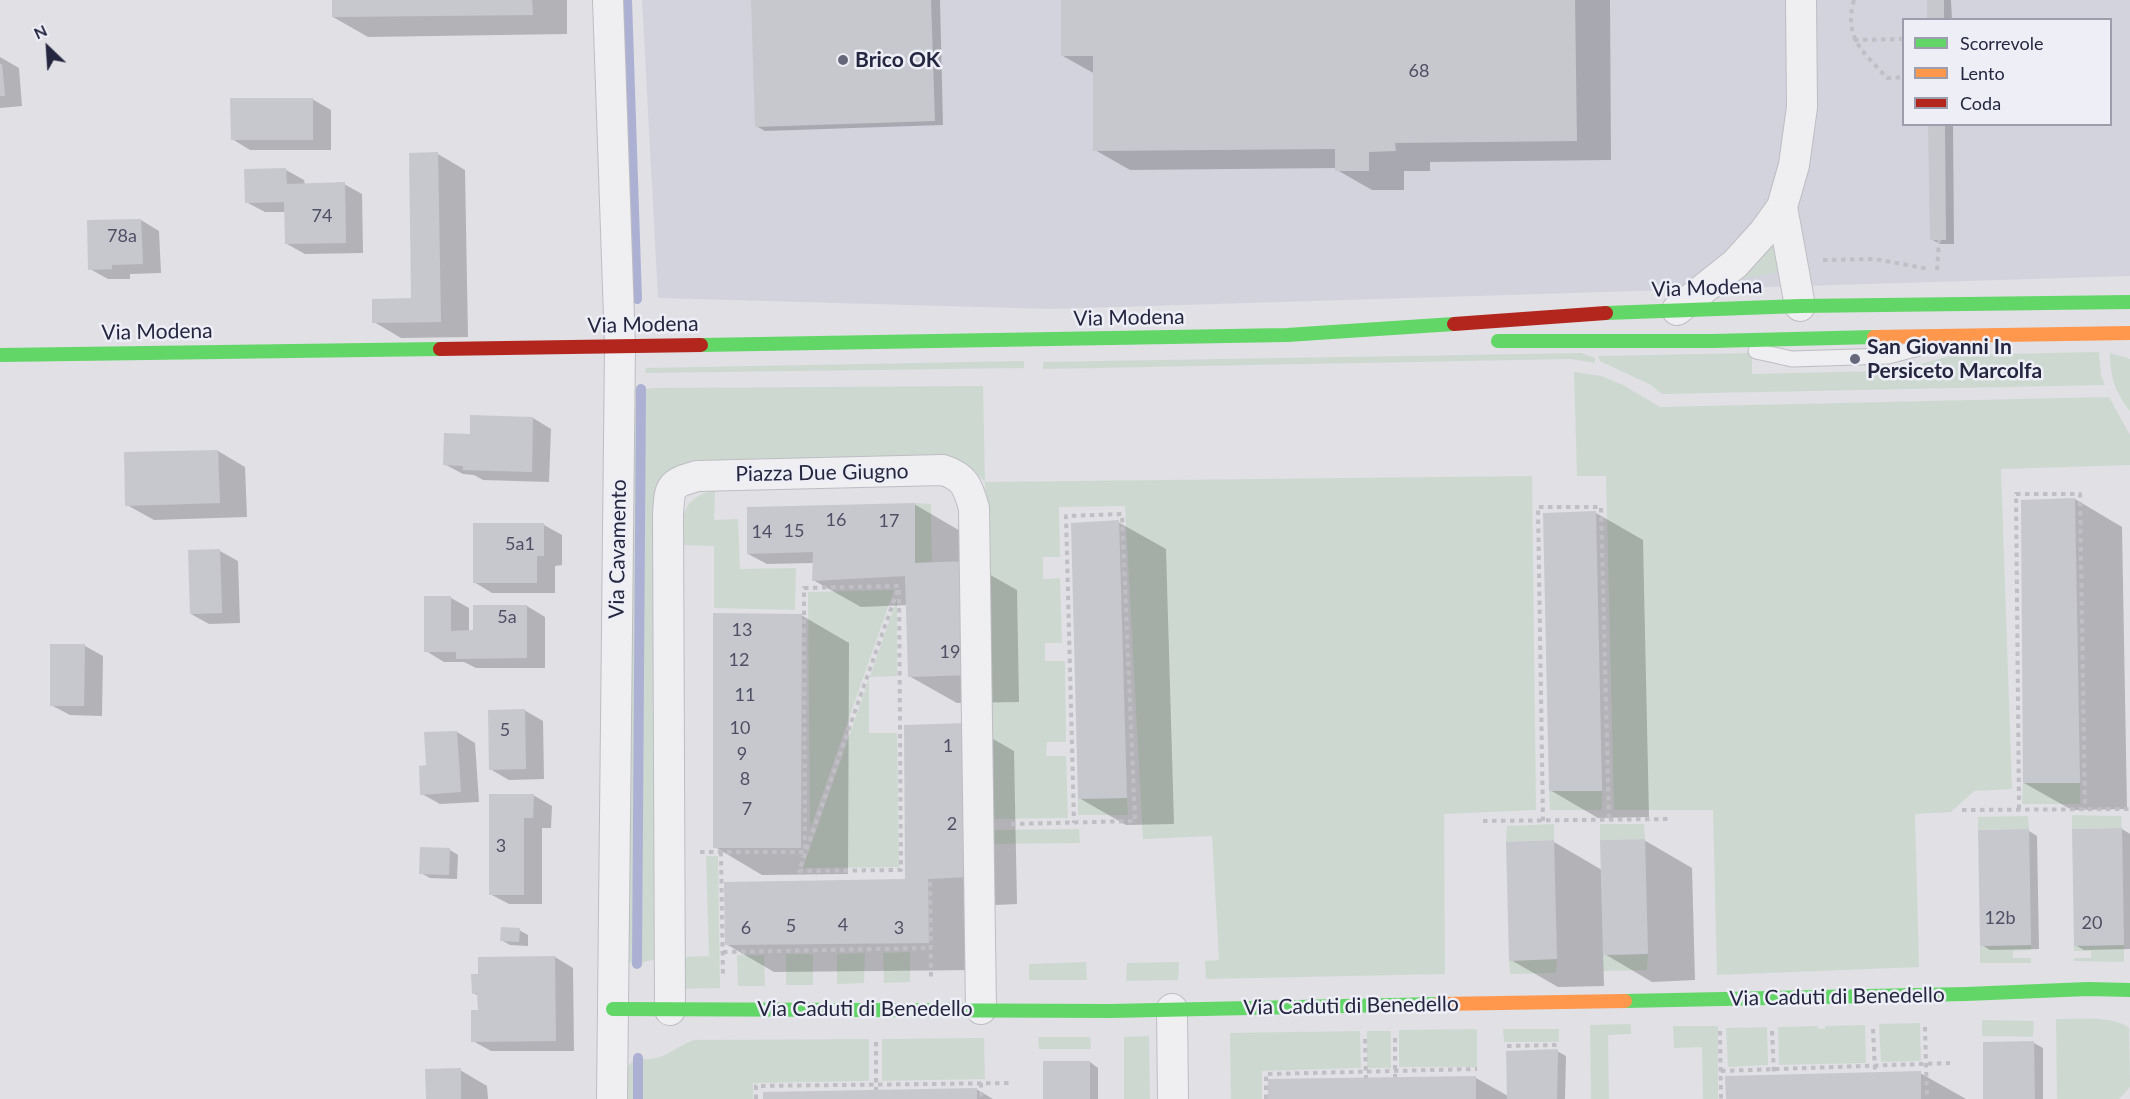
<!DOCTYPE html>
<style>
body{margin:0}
#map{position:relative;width:2130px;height:1099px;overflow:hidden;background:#e0e0e5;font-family:Lato,sans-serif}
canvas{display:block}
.legend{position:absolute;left:1902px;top:18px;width:210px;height:108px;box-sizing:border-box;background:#edeef6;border:2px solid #9d9ead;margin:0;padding:8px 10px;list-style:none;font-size:18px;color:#252640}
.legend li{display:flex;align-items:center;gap:12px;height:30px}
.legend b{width:30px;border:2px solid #9d9ead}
.north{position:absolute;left:18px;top:18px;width:60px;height:60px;-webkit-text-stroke:4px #edeef6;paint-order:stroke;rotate:335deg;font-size:16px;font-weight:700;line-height:24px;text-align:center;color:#252640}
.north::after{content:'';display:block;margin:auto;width:21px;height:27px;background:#252640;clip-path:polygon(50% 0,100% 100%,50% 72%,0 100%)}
</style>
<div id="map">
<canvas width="2130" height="1099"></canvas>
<ul class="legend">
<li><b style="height:8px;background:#63d668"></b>Scorrevole</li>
<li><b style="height:8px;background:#ff974d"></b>Lento</li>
<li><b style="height:8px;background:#b3261e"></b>Coda</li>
</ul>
<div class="north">N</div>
</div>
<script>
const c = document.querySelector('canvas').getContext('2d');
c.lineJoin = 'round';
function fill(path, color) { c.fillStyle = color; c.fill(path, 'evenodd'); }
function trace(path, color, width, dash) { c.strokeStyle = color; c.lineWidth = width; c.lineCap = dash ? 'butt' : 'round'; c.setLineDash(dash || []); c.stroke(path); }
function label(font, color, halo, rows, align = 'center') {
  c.font = font + ' Lato,sans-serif'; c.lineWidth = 5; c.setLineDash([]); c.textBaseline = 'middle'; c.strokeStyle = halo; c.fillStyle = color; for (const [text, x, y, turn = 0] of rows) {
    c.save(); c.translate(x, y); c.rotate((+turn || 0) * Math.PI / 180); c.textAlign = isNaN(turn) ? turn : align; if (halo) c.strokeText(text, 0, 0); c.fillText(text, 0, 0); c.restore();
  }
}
const built = new Path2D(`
 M642,0H2130V276L1051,309L658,298ZM1904,20H2110V124H1904Z`);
const green = new Path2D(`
 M1777,232L1779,272L1731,281Z
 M2099,352L2101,376L2105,385L1662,394L1651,385L1600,361L1598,356L1752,353V374L1879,371L1907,368L1953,355Z
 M1581,353L1595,358V363L1571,359L1043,369V362Z
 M2110,353L2130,359V411C2115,392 2110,377 2110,353Z
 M1024,361V368L645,373L646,368Z
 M1574,372L1601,376L1623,385L1660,407L2109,397L2130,435V465L2001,469L2012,789L1974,791L1951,812L1915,814L1919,967L1717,975L1713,810H1614L1606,476H1577Z
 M983,386L985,482L1532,476L1536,810L1444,814L1445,974L1206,979L1205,961L1219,960L1212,836L1143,839L1125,506L1059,507L1060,557H1043V579L1060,578L1062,643H1045V661H1065L1066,742H1047L1046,756H1066L1068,818L990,819L985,482L973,470L955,461L680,467L656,959L637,964L623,962L630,390L656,388Z
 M715,489L714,520L738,519L740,569L796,568L795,610L714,608V546L683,545C683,512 680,501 715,489Z
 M915,503L931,504L932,562L915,563Z
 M894,590L810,829L808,592Z
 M897,599V676L869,677V733H897L899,867L803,868Z
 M2023,783H2080V804H2022Z
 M1549,791H1602V810H1550Z
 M1127,798L1128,815H1078V799Z
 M2072,815L2121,816L2122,828L2072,829Z
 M2028,816L2029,829L1978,830V817Z
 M1554,824V840L1506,842L1507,826Z
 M1600,824H1644L1645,839L1600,840Z
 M1079,829L1080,843L992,844L991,830Z
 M706,856H718L720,988L681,989L680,957L709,956Z
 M2031,945V950L2013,951V958H2031V963H1980V946Z
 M2124,945V962L2074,961V958H2091V951H2074V946Z
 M910,952V982L884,983L883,953Z
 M865,953L864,983L837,984V954Z
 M786,954H813V985H786Z
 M1648,954L1647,970L1603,971V955Z
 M737,955H764L765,986H738Z
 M1557,959L1556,973L1510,974L1509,961Z
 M1086,962L1087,980H1029V964Z
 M1179,962L1178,980L1126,981L1127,963Z
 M2056,1019C2076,1019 2114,1015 2129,1028L2130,1087L2119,1099H2057Z
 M1982,1020L2034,1021L2033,1037L1982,1036Z
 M1920,1023L1921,1061L1881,1062L1879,1024Z
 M1631,1024V1034L1608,1035L1609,1099H1591L1590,1025Z
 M1865,1025L1866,1063L1779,1065L1778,1027L1818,1026V1029H1825V1026Z
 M1673,1026H1718V1099H1703L1702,1047L1674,1048Z
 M1767,1027L1768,1065L1728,1067L1726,1028Z
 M1477,1029V1067H1399V1030Z
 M1503,1029H1559V1042H1504Z
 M1360,1031L1361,1068L1262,1071V1099H1231L1230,1033Z
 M1367,1031H1391V1068H1367Z
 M1149,1036L1150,1099H1124V1037Z
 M1038,1037H1090L1091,1049H1039Z
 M984,1038L985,1079L882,1081V1039Z
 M869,1039V1081L753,1083V1099H622C624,1080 620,1068 638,1058C661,1064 674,1047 694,1040Z`);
const shadow = new Path2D(`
 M333,0H567V34L368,37L333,17Z
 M752,0H940L943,125L765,131L756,126Z
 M1062,0H1610L1611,160L1430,162V171H1404V190H1372L1337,170V168L1130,170L1095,150V74L1063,56Z
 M1928,0H1951L1952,20H1929Z
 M0,57L19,68L22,106L0,108Z
 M312,99L331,110V150H250L232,139Z
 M1930,124H1953L1954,244H1940L1931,239Z
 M438,154L465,170L468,337L401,338L374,322L413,300Z
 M286,170L304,180L305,185L344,184L362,194L363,253L305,254L287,244L286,212H265L246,202Z
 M141,220L159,231L161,273L130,274V279H108L90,269Z
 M533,418L551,429L549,482L483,480L474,475L463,474L444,464L471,436Z
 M218,451L245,467L247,517L154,520L127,505Z
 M2075,499L2122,527L2127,809L2072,810L2024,783Z
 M914,504L962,532L969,563L1017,590L1019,702L957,703L909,676L908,605L861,607L813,580L814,563L767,564L748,554Z
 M1596,513L1643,540L1649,817L1598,818L1550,790Z
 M1118,522L1166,549L1174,824L1126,825L1079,798Z
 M544,525L562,535V565L555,566V593H492L474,582Z
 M220,551L238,561L240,623L209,624L191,614Z
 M451,598L469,608V632L527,606L545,617V668H476L464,662H444L426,651Z
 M801,615L849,643L848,874L762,875L715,847Z
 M52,645L85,646L103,656L102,716L70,715L51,705Z
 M524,710L543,721L544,779L509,780L490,769Z
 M967,724L1014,751L1017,904L975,906L976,970L774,972L726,944L907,881Z
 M457,732L475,743L479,802L440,804L422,794L427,767L426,734Z
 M533,795L552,806L551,828H542V904H509L490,894Z
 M2122,829L2130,834V949L2084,950L2075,945Z
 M2029,831L2037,836L2039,949L1990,950L1982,945Z
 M1644,840L1692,868L1695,980L1652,982L1603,953L1604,986L1558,987L1511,960L1554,842L1602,870Z
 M450,850L458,855L457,879L430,878L421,873Z
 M519,930L528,935V946L510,945L501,940Z
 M555,957L573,968L574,1051H491L473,1041L479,1012V996L473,993Z
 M1984,1043H2034L2043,1048V1099H1984Z
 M1557,1051L1566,1056L1565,1099H1270L1476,1078L1508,1096Z
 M1090,1062L1098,1068V1099H1044Z
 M460,1070L487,1086L488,1099H427Z
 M1920,1073L1966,1099H1727Z
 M976,1089L993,1099H764Z`);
const stream = new Path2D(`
 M627,0L637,299
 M637,964L641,389
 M638,1099V1058`);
const building = new Path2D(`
 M332,0H532L533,15L332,17Z
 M751,0H931L935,121L755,127Z
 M1061,0H1575L1577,141L1395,143L1396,151L1369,152V171H1335V149L1093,151V56H1061Z
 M1927,0H1944V20H1927Z
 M0,64H2L5,96H0Z
 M230,98H313V140H231Z
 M1928,124H1945L1946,240H1930Z
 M438,152L441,322L372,323V299L411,298L409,153Z
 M286,168L287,184L345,182L346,243L285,244L284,202L245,203L244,169Z
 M141,219L143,264L112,265V269L88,270L87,220Z
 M470,415L533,417L532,472L463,470V466L443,465L444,433L470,434Z
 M218,450L220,503L125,506L124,452Z
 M2075,498L2080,783H2023L2021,500Z
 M915,503V563L970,561L972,675L908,677L905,576L812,581L813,552L747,554V507Z
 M1596,511L1602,791H1549L1543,513Z
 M1119,520L1127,798L1078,799L1071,523Z
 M473,523H544V556H537V583H473Z
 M220,549L222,613L190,614L188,550Z
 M424,596H451V631L473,630V605H527V658L456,659V652H424Z
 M713,613L802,614L801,848H713Z
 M50,644H85L84,706H50Z
 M525,709L526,769L489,770L488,710Z
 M967,723L970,877L928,879L929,943L725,945L724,882L905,879L904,725Z
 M457,731L461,792L420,795L419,766L426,765L424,732Z
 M489,794H534L533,818H524V895H489Z
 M2122,828L2124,945L2074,946L2072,829Z
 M2029,829L2031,945L1980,946L1978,830Z
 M1645,839L1648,954L1603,955L1600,840Z
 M1554,840L1557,959L1509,961L1506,842Z
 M420,847L450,848L449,875L419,874Z
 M501,927L520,928L519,942L500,941Z
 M555,956L556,1041L471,1042V1010H478L477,993L472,994L471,974H478V957Z
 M2034,1041L2035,1099H1983V1042Z
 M1558,1049L1557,1099H1507L1506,1051Z
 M1043,1061H1090V1099H1043Z
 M461,1068V1099H426L425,1069Z
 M1921,1071V1099H1726L1725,1076Z
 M1476,1076V1099H1268V1079Z
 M977,1088V1099H763V1092Z`);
const path = new Path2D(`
 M1854,0C1843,39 1864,52 1887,78L1904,77
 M1854,40L1904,39
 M1823,260L1875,259L1929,269
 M1937,270L1939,240
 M2019,809L2016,494H2080L2085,810
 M1962,810L2130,809
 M1483,821L1671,819
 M1543,821L1538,507H1601L1609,820
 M1011,824L1135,821L1122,514L1066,516L1074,823
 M700,852H805L804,588L899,586L901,870L799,871L899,586
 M721,852L723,977
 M930,882L931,978
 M723,952L931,948
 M1925,1027L1927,1099
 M1873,1029L1875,1071
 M1720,1031L1721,1099
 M1772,1031L1774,1074
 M1395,1038V1077
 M1365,1039L1366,1078
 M876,1042V1090
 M1507,1046L1557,1045
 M1721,1071L1950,1063
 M981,1083V1099
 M756,1099V1086L1011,1083
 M1266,1099V1074L1477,1069`);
const lane = new Path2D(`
 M1756,351L1792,359L1888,356L1919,348`);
const street = new Path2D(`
 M608,0L620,346L612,1099
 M1782,207L1800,306
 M1677,310L1735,264L1764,232L1782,207L1794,165L1802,107L1801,0
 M1172,1009L1173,1099
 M670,1010L668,514C670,486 669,484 697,476L943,470C965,477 968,487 974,508L981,1009`);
const fast = new Path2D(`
 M1606,313L1800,306L2130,302
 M1498,341H1712L1874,337
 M701,345L1287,335L1454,324
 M0,355L440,349
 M1625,1001L1966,994L2088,989L2130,990
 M613,1009L1110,1011L1438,1004`);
const slow = new Path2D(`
 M1874,337L2130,333
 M1438,1004L1625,1001`);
const jam = new Path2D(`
 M1454,324L1606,313
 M440,349L701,345`);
const markers = [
 [843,60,6,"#66677a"],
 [1855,359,6,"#66677a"]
];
const numberNames = [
 ["68",1419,71],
 ["74",322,216],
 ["78a",122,236],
 ["16",836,520],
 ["17",889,521],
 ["15",794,531],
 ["14",762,532],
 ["5a1",520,544],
 ["5a",507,617],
 ["13",742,630],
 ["19",950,652],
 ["12",739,660],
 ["11",745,695],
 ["10",740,728],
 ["5",505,730],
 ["1",948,746],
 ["9",742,754],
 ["8",745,779],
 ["7",747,809],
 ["2",952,824],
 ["3",501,846],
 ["12b",2000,918],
 ["20",2092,923],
 ["4",843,925],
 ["5",791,926],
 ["6",746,928],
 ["3",899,928]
];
const poiNames = [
 ["Brico OK",855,60],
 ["San Giovanni In",1867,347],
 ["Persiceto Marcolfa",1867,371]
];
const streetNames = [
 ["Via Modena",1707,288,-2],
 ["Via Modena",1129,318,-1],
 ["Via Modena",643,325,-1],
 ["Via Modena",157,332,-1],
 ["Piazza Due Giugno",822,473,-1],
 ["Via Cavamento",618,549,-89],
 ["Via Caduti di Benedello",1837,997,-1],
 ["Via Caduti di Benedello",1351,1006,-1],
 ["Via Caduti di Benedello",865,1009]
];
fill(built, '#d3d3de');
fill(green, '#cdd9d0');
fill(shadow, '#0003');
trace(stream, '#acb1d4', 10);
fill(building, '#c7c7ce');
trace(lane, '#bdbdc3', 17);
trace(street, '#bdbdc3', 32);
trace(path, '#bfbfc5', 4, [4.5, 4.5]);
trace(lane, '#efeff2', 15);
trace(street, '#efeff2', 30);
trace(fast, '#63d668', 14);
trace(slow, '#ff974d', 14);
trace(jam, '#b3261e', 14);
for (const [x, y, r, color] of markers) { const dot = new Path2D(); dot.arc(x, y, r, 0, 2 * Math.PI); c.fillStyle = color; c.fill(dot); trace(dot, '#edeef6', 2); }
label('18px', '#4f5065', null, numberNames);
label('bold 21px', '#252640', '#edeef6', poiNames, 'left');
label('21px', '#252640', '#edeef6', streetNames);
</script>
